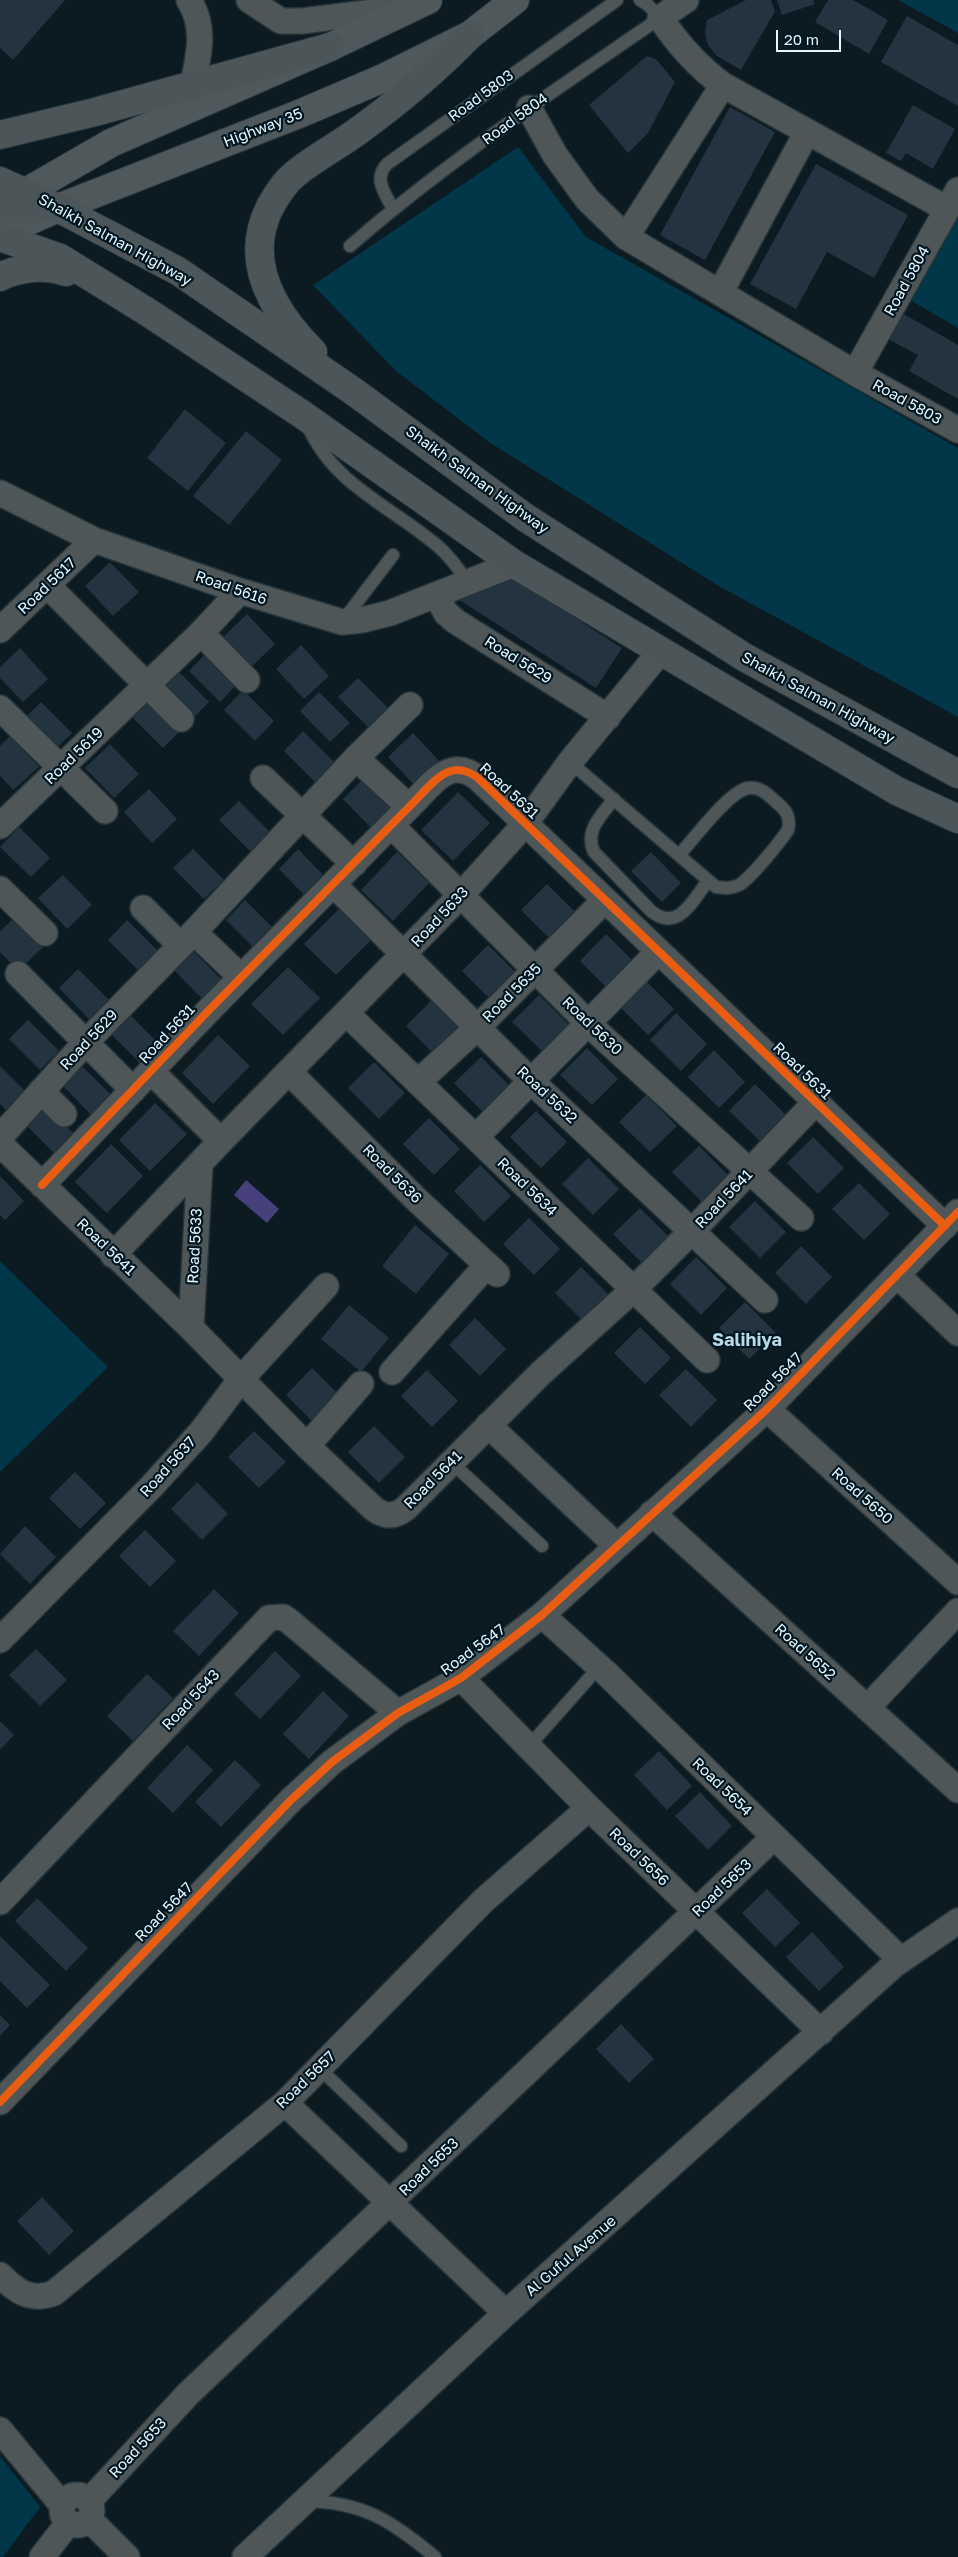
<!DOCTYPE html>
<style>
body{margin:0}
#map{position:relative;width:958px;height:2557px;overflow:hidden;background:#0b1b21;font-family:"Golos Text",sans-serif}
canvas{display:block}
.scale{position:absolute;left:776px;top:30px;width:65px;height:22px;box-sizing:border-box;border:2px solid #e6f7ff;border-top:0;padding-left:6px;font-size:15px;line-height:18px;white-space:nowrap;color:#e6f7ff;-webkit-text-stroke:4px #001620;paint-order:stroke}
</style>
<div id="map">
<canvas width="958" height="2557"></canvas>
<div class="scale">20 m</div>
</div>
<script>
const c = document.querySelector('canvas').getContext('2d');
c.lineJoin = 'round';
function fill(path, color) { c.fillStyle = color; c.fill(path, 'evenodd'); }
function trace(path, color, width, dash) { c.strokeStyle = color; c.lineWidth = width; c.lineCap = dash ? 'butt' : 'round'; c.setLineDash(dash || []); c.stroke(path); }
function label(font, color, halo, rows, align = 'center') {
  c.font = font + ' "Golos Text",sans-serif'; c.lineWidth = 4.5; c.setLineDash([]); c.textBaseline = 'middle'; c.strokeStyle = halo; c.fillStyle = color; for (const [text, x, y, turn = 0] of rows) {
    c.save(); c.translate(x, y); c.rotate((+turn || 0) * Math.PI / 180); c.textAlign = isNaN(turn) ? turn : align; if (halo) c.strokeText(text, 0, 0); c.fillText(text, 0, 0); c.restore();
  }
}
const green = new Path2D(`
 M898,0H958V33Z
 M518,147L586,237L958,448V717L717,585L489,442L396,371L313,285Z
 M958,216V328L910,300Z
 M0,1261L108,1367L0,1472Z
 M0,2456L40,2507L3,2557H0Z`);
const water = new Path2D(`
 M246,1180L279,1209L267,1223L234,1195Z`);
const building = new Path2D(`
 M0,0H65L13,60L0,48Z
 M746,0H771L775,11L741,70L717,56L708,45L705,34L707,20Z
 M777,0H813L815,4L782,15Z
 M828,0H853L888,20L869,54L815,22Z
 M907,16L958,45V106L881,62Z
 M647,56L656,59L675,82L648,133L628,153L589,105Z
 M913,105L955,129L933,169L906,153L901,161L886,153Z
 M730,107L775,132L705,260L660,235Z
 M816,164L908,215L874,278L827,252L796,309L750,284Z
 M902,313L958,345V399L909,371L918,355L888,339Z
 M185,409L226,443L188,491L147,458Z
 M246,431L282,460L229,525L193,496Z
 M110,562L139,592L113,616L85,586Z
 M507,574L622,648L596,688L458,599Z
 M247,614L275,644L250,668L222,638Z
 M301,645L329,676L304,699L276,669Z
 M20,648L48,679L23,702L0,678V667Z
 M208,651L239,682L220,702L189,671Z
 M178,671L209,702L190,721L159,690Z
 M358,678L389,709L369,728L338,697Z
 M243,690L274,721L255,741L224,710Z
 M319,692L350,723L330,742L300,711Z
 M151,698L182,729L163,748L132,717Z
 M41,702L72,733L53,752L22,721Z
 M303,731L334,762L315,782L284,751Z
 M413,733L441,763L416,787L388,757Z
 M10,736L39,767L13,790L0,776V746Z
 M110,744L139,774L114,798L85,768Z
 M362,780L393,811L373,830L343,799Z
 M149,789L177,819L152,843L124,812Z
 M458,792L490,823L453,861L421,830Z
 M239,801L270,832L250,851L219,820Z
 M19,827L50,858L31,877L0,847Z
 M193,849L224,880L204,899L173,868Z
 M298,849L329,881L309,900L279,869Z
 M397,852L429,883L393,921L361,890Z
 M651,852L681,883L662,902L631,871Z
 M63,875L92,905L67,929L38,898Z
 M547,884L578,915L552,941L521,910Z
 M245,900L276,931L257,951L226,920Z
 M341,907L373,938L336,975L304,944Z
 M15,917L43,947L18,971L0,952V931Z
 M127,920L158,951L139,971L108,940Z
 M606,934L637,965L611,992L580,961Z
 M488,945L519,976L493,1002L462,971Z
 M193,951L224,982L205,1002L174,970Z
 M288,967L320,998L283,1035L251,1004Z
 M78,969L109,1000L89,1019L59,988Z
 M643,978L674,1009L648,1035L617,1004Z
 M539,995L570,1026L544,1053L512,1022Z
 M433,999L464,1031L437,1057L406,1026Z
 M676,1013L707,1044L681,1071L650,1040Z
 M130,1015L161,1046L142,1065L111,1034Z
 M28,1020L59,1051L40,1070L9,1039Z
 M218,1035L250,1066L213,1104L182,1073Z
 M587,1048L618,1079L592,1105L560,1075Z
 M714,1050L745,1082L719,1108L688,1077Z
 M481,1057L512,1088L485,1114L454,1083Z
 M374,1062L405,1093L379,1119L348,1088Z
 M0,1066L25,1091L6,1110L0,1104Z
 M82,1066L113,1097L93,1117L63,1086Z
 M755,1084L786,1115L760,1141L729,1111Z
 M646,1095L677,1126L650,1152L619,1122Z
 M155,1103L187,1134L150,1171L119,1140Z
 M46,1106L77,1137L58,1157L27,1126Z
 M536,1111L567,1142L541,1168L510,1137Z
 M429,1118L460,1149L434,1175L403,1144Z
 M813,1137L844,1168L818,1194L787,1163Z
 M111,1144L143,1176L107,1213L75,1182Z
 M699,1146L730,1177L703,1203L672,1172Z
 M588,1158L619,1189L593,1215L562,1184Z
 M480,1165L511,1196L484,1222L454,1191Z
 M0,1176L24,1201L5,1220L0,1215Z
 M859,1183L890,1214L864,1240L832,1209Z
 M755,1201L786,1232L760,1258L729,1227Z
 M640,1208L671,1239L644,1265L613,1234Z
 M529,1218L560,1249L534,1275L503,1244Z
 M415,1225L449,1254L416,1294L382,1266Z
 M801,1246L832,1277L806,1304L775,1273Z
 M696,1257L727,1288L701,1315L670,1284Z
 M581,1267L612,1298L586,1324L555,1293Z
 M745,1302L776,1333L749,1359L719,1328Z
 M349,1305L389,1338L361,1372L321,1339Z
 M475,1318L506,1349L480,1376L449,1345Z
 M640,1327L671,1358L645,1384L614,1353Z
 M312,1368L343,1399L317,1426L286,1395Z
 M686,1369L717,1400L691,1427L659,1395Z
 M427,1370L458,1401L432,1427L401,1396Z
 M374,1426L405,1457L379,1483L348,1452Z
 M254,1431L286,1462L259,1488L228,1457Z
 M75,1472L106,1503L80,1529L49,1498Z
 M197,1482L228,1514L202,1540L171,1509Z
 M25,1526L56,1557L30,1584L0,1554Z
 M145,1530L176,1561L150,1587L119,1556Z
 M214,1589L239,1613L199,1656L173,1631Z
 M36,1649L67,1680L40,1706L9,1675Z
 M275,1651L301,1676L260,1719L234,1694Z
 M147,1674L173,1698L133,1741L107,1716Z
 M323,1691L349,1716L309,1759L283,1734Z
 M0,1721L14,1735L0,1750Z
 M187,1745L213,1770L173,1813L147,1788Z
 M659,1751L692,1786L667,1810L634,1775Z
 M235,1760L261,1785L221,1827L195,1802Z
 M700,1792L732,1826L708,1850L675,1816Z
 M767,1889L800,1923L775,1947L742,1913Z
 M37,1898L88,1948L66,1971L15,1921Z
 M812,1932L844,1967L819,1991L786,1957Z
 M0,1936L50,1985L27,2008L0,1981Z
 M0,2015L10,2025L0,2036Z
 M621,2024L654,2059L629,2083L596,2049Z
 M42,2197L74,2231L49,2255L17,2221Z`);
const lane = new Path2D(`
 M393,209C385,193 373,179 387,164L617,0
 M350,246C446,162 554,91 660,18L648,5L640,0
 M307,424C333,486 392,506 440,548C451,558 460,571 469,583
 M342,622L393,555
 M570,762L716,887C724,888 731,889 739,885C751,878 779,843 788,830C791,816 786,810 775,801C768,794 759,786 748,788C728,792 694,839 679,855
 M614,799C601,816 584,831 594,852L651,911C678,933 692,901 708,881
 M451,1462L542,1546
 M529,1746L599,1667
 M319,2068L401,2146
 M306,2501C363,2502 392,2521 435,2557`);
const street = new Path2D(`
 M189,0C206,27 199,54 193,84
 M249,0L281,21H302L405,8
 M686,0L660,18C679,45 697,66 723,85L947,209
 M529,108L555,155L587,199L626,237L855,373L958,430
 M626,237L723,85
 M720,293L807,132
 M855,373L958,190
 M0,493L94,540L240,591L342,622L362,620L390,613L514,564
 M48,586L181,719
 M436,595L446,613L455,621L608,717
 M0,630L94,540
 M201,633L247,680
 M0,708L105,811
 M356,758L409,807
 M263,778L354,864
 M0,826L201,633L240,591
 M392,826L596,1031L801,1218
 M333,884L530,1080L765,1300
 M0,889L45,933
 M143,908L180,945
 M194,932L241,977
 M18,974L133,1090
 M346,1013L707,1360
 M151,1071L221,1141
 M289,1072L418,1201L497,1274
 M418,1082L477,1028L604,901
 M41,1091L64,1114
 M0,1137L86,1042L194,932L356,758L410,705
 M476,1137L658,952
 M0,1144L191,1328L307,1446L374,1509C385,1517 395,1517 406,1508L541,1373L634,1289L692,1231L815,1103
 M42,1185L211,1008L409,807C431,786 449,754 479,779L945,1226
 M113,1255L221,1141L461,895L525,824L570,762L660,652
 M898,1276L958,1333
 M191,1328L200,1164
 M392,1372L487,1265
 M767,1409L958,1582
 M488,1425L617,1546
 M307,1446L361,1384
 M652,1513L958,1790
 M542,1615L606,1673L901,1960
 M0,1640L152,1486L201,1432L241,1379L326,1286
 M461,1678L589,1808L821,2032
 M867,1708L958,1611
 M0,1902L269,1618L283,1617L289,1621L398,1713
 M0,2102L291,1800L332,1762L398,1713L461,1678L542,1615L767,1409L958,1212
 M285,2103L506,2313
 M0,2275C16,2291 30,2302 54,2293L285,2103L483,1901L589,1808
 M0,2430L63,2506
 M62 2510a15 15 0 1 1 30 0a15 15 0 1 1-30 0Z
 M89,2501L188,2394L774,1837
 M89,2519L127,2557
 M42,2557L69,2522
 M245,2557L506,2313L894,1965L958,1921`);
const secondary = new Path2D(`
 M7,203L111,143L330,47L428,0
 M0,234L58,208L299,114L381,79L470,35L515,0`);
const primary = new Path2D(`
 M0,135L95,112L330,47
 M0,181L58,208L178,271L353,391L526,518L744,657L958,774
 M0,209L56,208
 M0,237L60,258L146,311L303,415L514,564L897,791L958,819
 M0,277C20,267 45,265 66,272
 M313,352C274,313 242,262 270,207C276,196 285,182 295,174C314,158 338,146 358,131C398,102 435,71 470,35`);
const cycleway = new Path2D(`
 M42,1185L211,1008L409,807C431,786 449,754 479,779L945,1226
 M0,2102L291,1800L332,1762L398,1713L461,1678L542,1615L767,1409L958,1212`);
const streetNames = [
 ["Road 5803",481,96,-36],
 ["Road 5804",515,119,-36],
 ["Highway 35",263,128,-21],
 ["Shaikh Salman Highway",115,240,29],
 ["Road 5804",907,281,-61],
 ["Road 5803",907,402,29],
 ["Shaikh Salman Highway",477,480,36],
 ["Road 5617",47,586,-44],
 ["Road 5616",231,588,19],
 ["Road 5629",518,660,32],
 ["Shaikh Salman Highway",818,698,29],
 ["Road 5619",74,756,-44],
 ["Road 5631",509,791,43],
 ["Road 5633",440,917,-47],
 ["Road 5635",512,993,-45],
 ["Road 5630",592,1026,44],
 ["Road 5631",167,1034,-47],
 ["Road 5629",89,1040,-47],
 ["Road 5631",802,1071,44],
 ["Road 5632",547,1095,43],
 ["Road 5636",392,1174,45],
 ["Road 5634",527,1187,44],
 ["Road 5641",724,1199,-46],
 ["Road 5633",195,1246,-87],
 ["Road 5641",106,1247,44],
 ["Road 5647",773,1382,-45],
 ["Road 5637",168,1467,-48],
 ["Road 5641",433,1480,-45],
 ["Road 5650",862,1496,42],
 ["Road 5647",473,1650,-36],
 ["Road 5652",805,1652,42],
 ["Road 5643",191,1700,-47],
 ["Road 5654",722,1787,44],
 ["Road 5656",639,1857,44],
 ["Road 5653",722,1888,-44],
 ["Road 5647",164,1912,-46],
 ["Road 5657",306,2080,-44],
 ["Road 5653",429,2167,-44],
 ["Al Guful Avenue",571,2256,-41],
 ["Road 5653",138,2448,-47]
];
const quarterNames = [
 ["Salihiya",747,1340]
];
fill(green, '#013749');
fill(water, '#483f7d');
fill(building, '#243340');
trace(lane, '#27353a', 15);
trace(street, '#27353a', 28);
trace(secondary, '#27353a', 30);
trace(primary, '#27353a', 30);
trace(lane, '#4f5657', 12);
trace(street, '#4f5657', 25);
trace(secondary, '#4f585a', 28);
trace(primary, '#4c5658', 28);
trace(cycleway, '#e95d12', 8);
label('15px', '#e6f7ff', '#001620', streetNames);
label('bold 18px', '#b8d9e8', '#001620', quarterNames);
</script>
